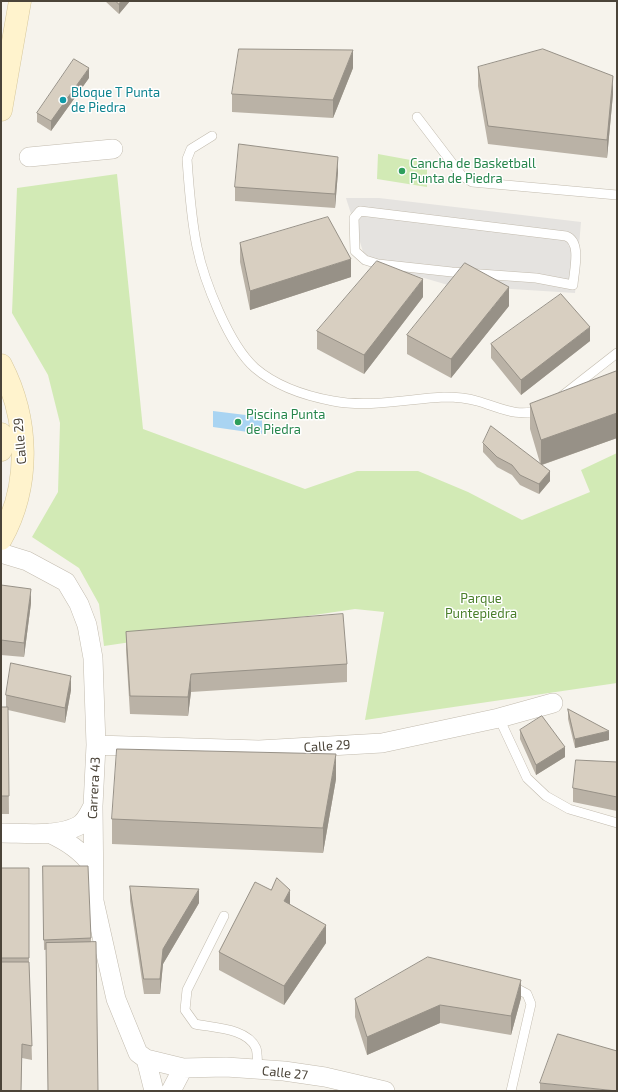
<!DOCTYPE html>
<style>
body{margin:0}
#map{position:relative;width:618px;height:1092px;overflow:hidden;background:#f6f3ec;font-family:"Exo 2",sans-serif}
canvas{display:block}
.frame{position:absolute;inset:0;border:2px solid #4b4439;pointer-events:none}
</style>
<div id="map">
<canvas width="618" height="1092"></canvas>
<div class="frame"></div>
</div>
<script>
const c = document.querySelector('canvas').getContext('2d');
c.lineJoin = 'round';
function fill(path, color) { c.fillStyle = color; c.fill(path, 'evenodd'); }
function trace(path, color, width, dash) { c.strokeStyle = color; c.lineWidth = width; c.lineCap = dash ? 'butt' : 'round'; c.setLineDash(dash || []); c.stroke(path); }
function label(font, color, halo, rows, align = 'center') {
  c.font = font + ' "Exo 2",sans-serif'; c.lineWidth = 3; c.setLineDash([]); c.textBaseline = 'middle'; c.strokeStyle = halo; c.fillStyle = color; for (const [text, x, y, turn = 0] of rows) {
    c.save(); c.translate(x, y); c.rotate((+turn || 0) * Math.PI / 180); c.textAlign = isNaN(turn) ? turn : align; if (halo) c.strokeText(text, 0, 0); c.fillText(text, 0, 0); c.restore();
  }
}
const green = new Path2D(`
 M378,154L427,163V187L377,179Z
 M117,174L143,429L305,489L357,471H418L468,492L522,520L590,492L581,470L617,453V683L365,720L384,612L355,609L104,646L99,604L79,568L32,537L58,492L60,423L48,375L12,313L17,188Z`);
const parking = new Path2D(`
 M346,198H379L581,222L575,293L448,285L366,261Z`);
const water = new Path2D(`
 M213,411L262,417V434L213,427Z`);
const lane = new Path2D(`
 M417,117L462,176L472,182L617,195
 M212,136L191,149L187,159C189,188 191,218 197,247C204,281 229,345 255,368C276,386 306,396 333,401C369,408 407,399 444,397C455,397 467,398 477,401C499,407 518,419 541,409
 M360,211L566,236C582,242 574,270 573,285L536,278L452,272L378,264L365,260L355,251L354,218Z
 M562,396L617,353
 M499,718L527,778L546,796L569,809L617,823
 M224,916L187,990L185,1010L195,1024C214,1028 247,1028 256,1048C258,1054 257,1064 258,1070
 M510,985L527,994L531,1004L511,1091`);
const street = new Path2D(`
 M29,157L113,149
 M1,553L27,561L66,582L79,604L87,625L93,658L96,745L93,806L94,901L116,999L138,1053L146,1059L183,1068L226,1067L284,1071L325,1077L385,1091
 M96,745L259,750L382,743L499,718L553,703
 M1,833C25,833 57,837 78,826C86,822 89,813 93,806
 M49,833C68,842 80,850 93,866
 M146,1059L154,1091
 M171,1091L183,1068`);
const secondary = new Path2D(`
 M1,110L20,1
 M1,365C29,419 31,485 1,539
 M1,434V450`);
const wall = new Path2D(`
 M105,1H130L119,14Z
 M478,67L613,94L607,158L488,144L478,86Z
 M353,68L333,118L232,112V94Z
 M89,78L51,131L37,122V113Z
 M338,172L335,208L235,201V187Z
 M240,243L351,277L250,310L240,262Z
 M423,297L364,374L317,349V331Z
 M509,306L451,378L407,354V335Z
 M590,341L521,395L491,358V344Z
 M617,371V438L542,465L550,481L539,494L520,485L512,475L497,467L483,452V443L540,463L530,429V404Z
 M1,585L31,603L24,657L1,655Z
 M126,632L347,664V682L191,692L188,716L130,714L126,650Z
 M71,690L65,723L8,710L9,814H1V707H6V695Z
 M568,709L609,740L575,748L568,719Z
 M520,730L565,757L536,775L520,739Z
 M617,762V811L573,802V788Z
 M336,779L323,853L112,844V819Z
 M43,866L91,938V943L44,950Z
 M1,868H29V965L32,1060L22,1058L21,1091H1Z
 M130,886L199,903L163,964L160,994H144L130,901Z
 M326,943L284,1005L219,970V952Z
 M521,998L511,1035L440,1023L367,1055L355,1017V999Z
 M540,1083L617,1091H540Z`);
const shadedWall = new Path2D(`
 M121,1H130L119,14V4Z
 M353,50V68L333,118V100Z
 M89,68V78L51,131V121Z
 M613,76V94L607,158V140Z
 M338,157V172L335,208V194Z
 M351,259V277L250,310V291Z
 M423,279V297L364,374V355Z
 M509,287V306L451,378V359Z
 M590,327V341L521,395V380Z
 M617,413V438L541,465V440Z
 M550,471V481L539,494V484Z
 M31,589V603L24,657V643Z
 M191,674V692L188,716V697Z
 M71,676V690L65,723V708Z
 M609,731V740L575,748V739Z
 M565,747V757L536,775V765Z
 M336,754V779L323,853V828Z
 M199,889V903L163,964L160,994V979L163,949Z
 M290,890V908L284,901Z
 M326,925V943L284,1005V986Z
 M521,980V998L511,1035V1016Z
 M440,1005V1023L367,1055V1037Z`);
const building = new Path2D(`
 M116,1H121L119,4Z
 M239,49L353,50L333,100L232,94Z
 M543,49L613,76L607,140L488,126L478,67Z
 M74,59L89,68L51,121L37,113Z
 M239,144L338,157L335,194L235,187Z
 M328,217L351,259L250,291L240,243Z
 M377,261L423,279L364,355L317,331Z
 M465,263L509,287L451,359L407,335Z
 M561,294L590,327L521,380L491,344Z
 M617,371V413L541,440L530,404Z
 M491,426L550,471L539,484L520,475L512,465L497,457L483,443Z
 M1,585L31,589L24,643L1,640Z
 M343,614L347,664L191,674L188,697L130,696L126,632Z
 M11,663L71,676L65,708L6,695Z
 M1,707H8L9,796H1Z
 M568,709L609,731L575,739Z
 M542,716L565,747L536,765L520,730Z
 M117,749L336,754L323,828L112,819Z
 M576,760L617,762V797L573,788Z
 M43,866H88L91,938L44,940Z
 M1,868H29V958H1Z
 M277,878L290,890L284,901L326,925L284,986L219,952L255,882L271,890Z
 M130,886L199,889L163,949L160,979H144Z
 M96,942L98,1091H48L46,943Z
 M428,957L521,980L511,1016L440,1005L367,1037L355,999Z
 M1,962H29L32,1046L22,1044L21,1091H1Z
 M558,1034L617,1051V1091L540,1083Z`);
const markers = [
 [63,100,4,"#0f9aa8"],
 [402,171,4,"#2e9e5b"],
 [238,422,4,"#2e9e5b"]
];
const cultureNames = [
 ["Bloque T Punta",71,93],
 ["de Piedra",71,108]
];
const leisureNames = [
 ["Cancha de Basketball",410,164],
 ["Punta de Piedra",410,179],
 ["Piscina Punta",246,415],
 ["de Piedra",246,430]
];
const streetNames = [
 ["Calle 29",20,441,-95],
 ["Calle 29",327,746,-4],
 ["Carrera 43",94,788,-87],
 ["Calle 27",285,1073,6]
];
const parkNames = [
 ["Parque",481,599],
 ["Puntepiedra",481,614]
];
fill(green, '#d2eab5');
fill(parking, '#e5e3e0');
fill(water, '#a9d4f2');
trace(lane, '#c2bbae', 10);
trace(street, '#c2bbae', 20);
trace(secondary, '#d6c79b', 23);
trace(lane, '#fff', 9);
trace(street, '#fff', 19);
trace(secondary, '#fff3cd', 22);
fill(wall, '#bab2a6');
fill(shadedWall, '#979187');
fill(building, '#d8cfc1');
trace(building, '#979187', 1);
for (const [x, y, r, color] of markers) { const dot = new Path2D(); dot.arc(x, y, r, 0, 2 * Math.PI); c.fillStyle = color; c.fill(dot); trace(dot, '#fff', 1.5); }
label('13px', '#0d838f', '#fff', cultureNames, 'left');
label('13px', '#27864d', '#fff', leisureNames, 'left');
label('13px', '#4b4439', '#fff', streetNames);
label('13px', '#4a7f2a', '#fff', parkNames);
</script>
